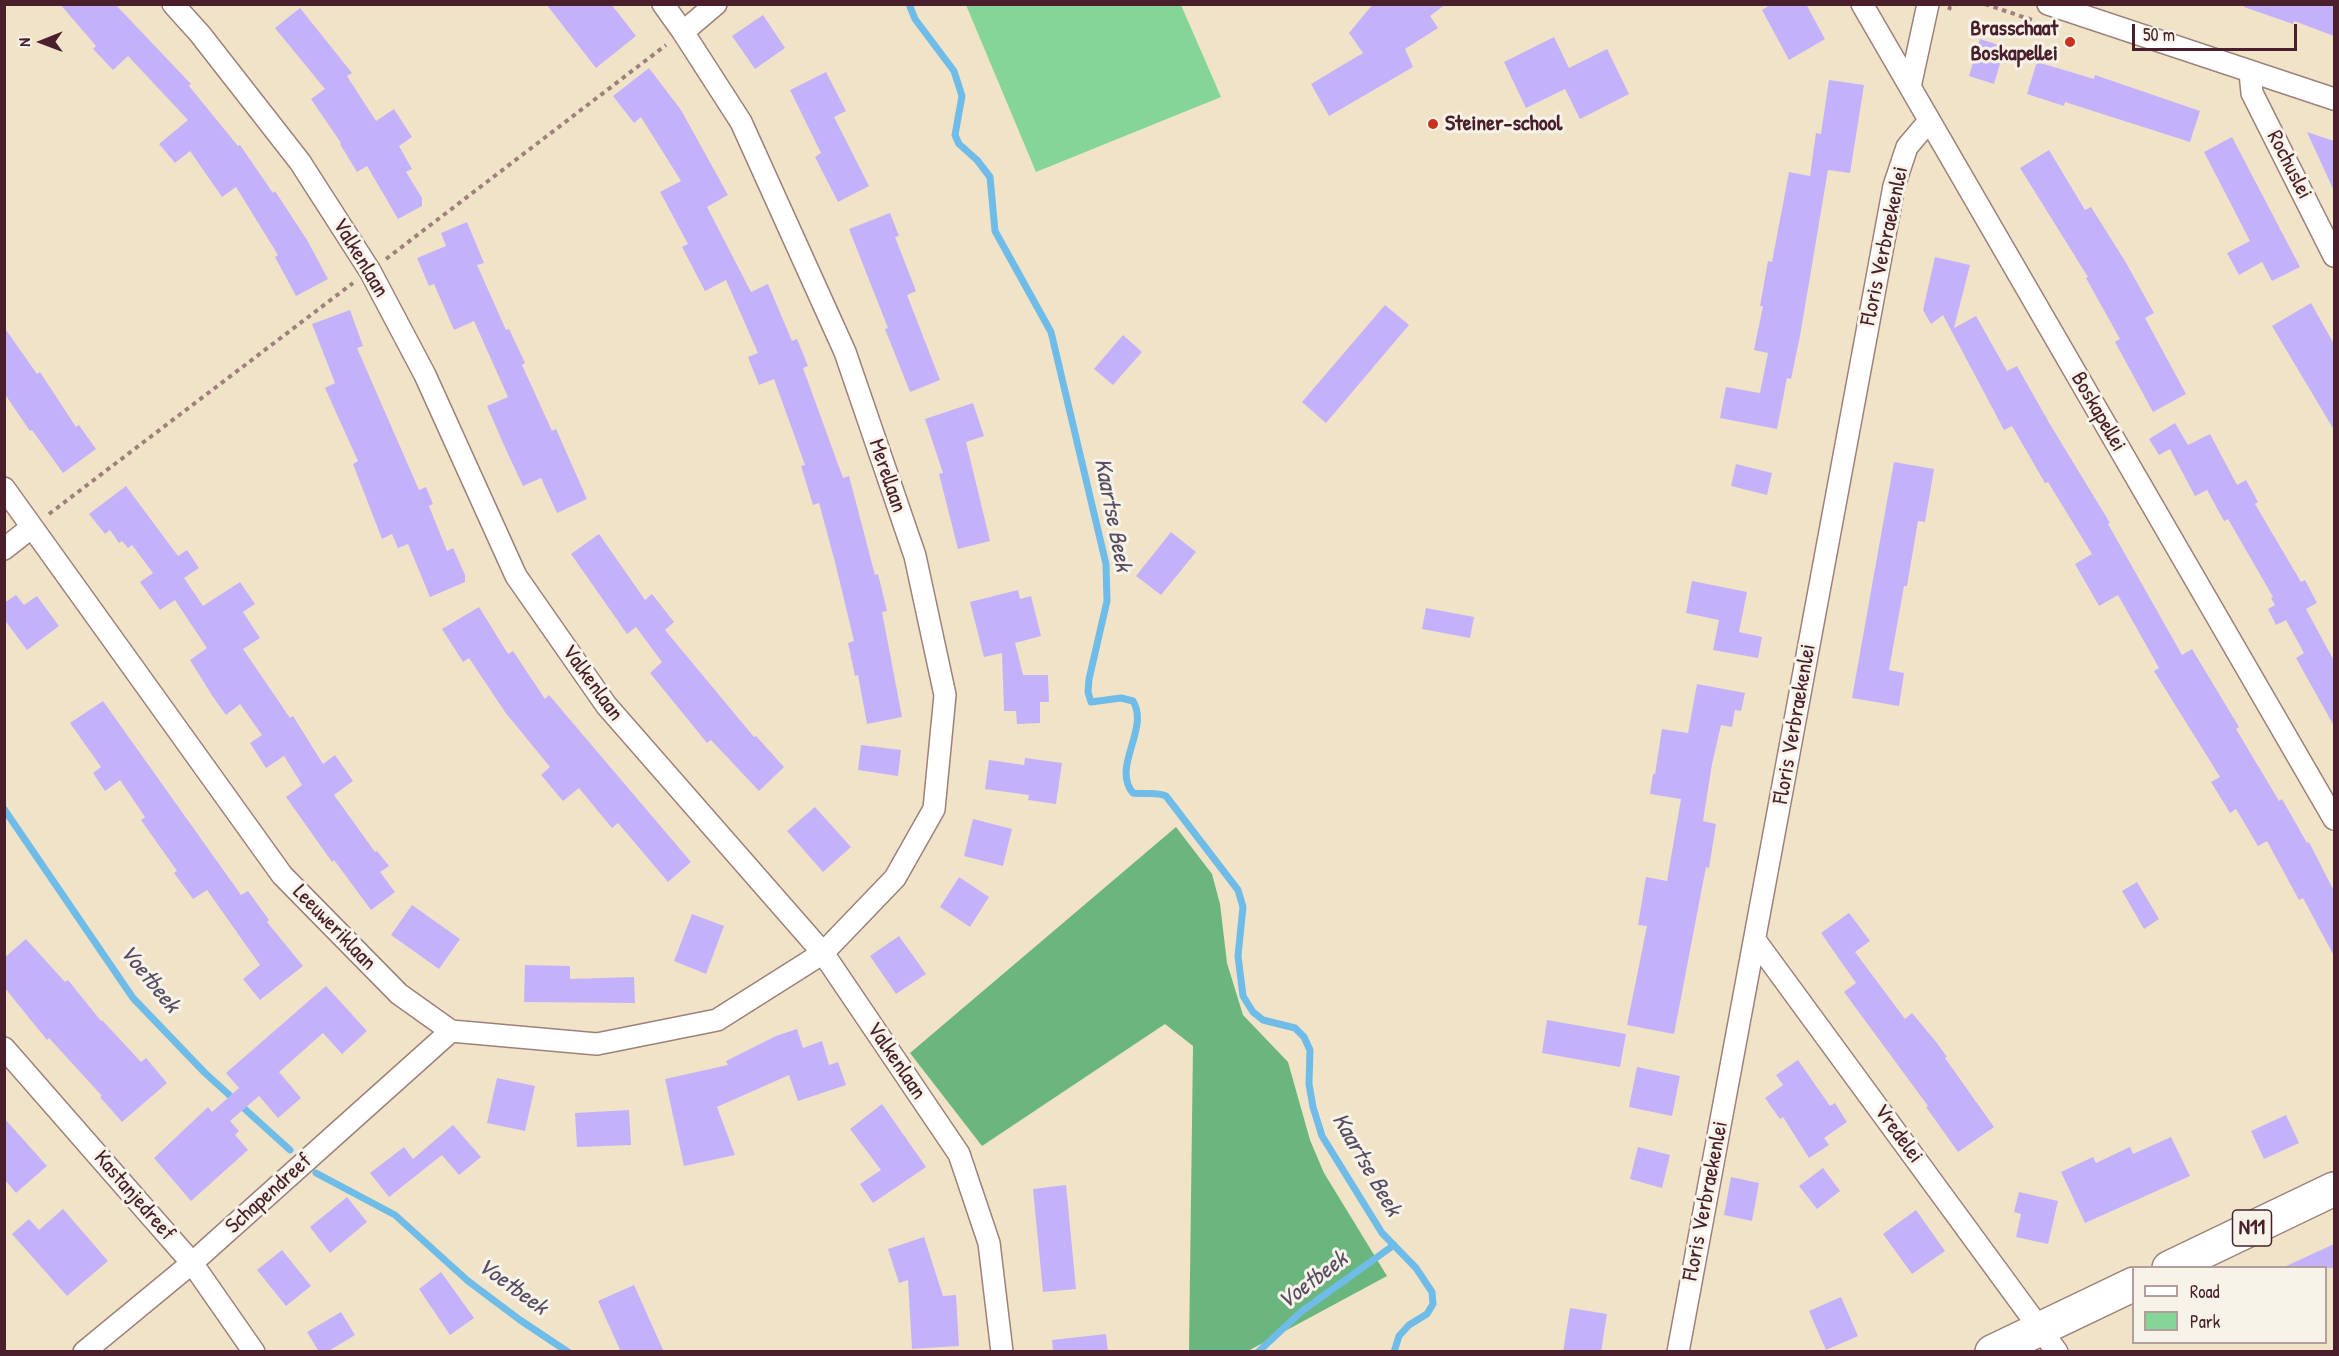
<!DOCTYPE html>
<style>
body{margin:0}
#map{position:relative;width:2339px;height:1356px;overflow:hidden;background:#f1e3c8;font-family:"Patrick Hand",sans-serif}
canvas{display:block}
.frame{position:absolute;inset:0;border:6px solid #4a1f2b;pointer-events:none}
.legend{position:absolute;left:2132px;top:1266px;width:195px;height:78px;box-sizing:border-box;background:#f7f3e8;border:2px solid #b29e9c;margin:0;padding:8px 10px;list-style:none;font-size:18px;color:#4a1f2b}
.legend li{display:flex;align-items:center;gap:12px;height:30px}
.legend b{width:30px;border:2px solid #b29e9c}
.north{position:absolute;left:12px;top:12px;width:60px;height:60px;-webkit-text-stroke:4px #f7f3e8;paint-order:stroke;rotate:269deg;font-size:16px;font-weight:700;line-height:24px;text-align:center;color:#4a1f2b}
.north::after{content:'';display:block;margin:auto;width:21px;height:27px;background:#4a1f2b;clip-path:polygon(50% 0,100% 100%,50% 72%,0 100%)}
.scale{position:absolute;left:2132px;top:24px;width:165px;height:27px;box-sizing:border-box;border:3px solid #4a1f2b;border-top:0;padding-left:8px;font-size:18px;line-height:21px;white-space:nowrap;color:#4a1f2b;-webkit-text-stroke:4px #f7f3e8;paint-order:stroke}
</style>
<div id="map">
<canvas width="2339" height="1356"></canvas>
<div class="frame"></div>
<ul class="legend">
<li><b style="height:8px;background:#fff"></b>Road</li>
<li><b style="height:16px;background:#84d596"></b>Park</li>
</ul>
<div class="north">N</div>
<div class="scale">50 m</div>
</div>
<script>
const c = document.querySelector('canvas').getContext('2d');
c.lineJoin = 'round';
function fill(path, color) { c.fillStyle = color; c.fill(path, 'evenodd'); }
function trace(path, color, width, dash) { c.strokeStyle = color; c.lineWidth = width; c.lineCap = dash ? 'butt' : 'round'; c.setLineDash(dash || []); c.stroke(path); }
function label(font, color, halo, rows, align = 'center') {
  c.font = font + ' "Patrick Hand",sans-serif'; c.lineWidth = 6; c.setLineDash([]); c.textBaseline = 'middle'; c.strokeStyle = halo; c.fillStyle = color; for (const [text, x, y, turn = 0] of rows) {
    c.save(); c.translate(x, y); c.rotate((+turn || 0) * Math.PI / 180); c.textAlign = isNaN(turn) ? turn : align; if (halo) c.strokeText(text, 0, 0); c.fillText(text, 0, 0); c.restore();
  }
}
const green = new Path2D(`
 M966,5H1181L1221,97L1036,172Z`);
const forest = new Path2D(`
 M1176,827L1212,874L1220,904L1227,963L1243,1015L1288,1062L1310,1140L1324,1173L1387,1276L1248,1351H1189L1193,1046L1165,1024L982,1146L910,1053Z`);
const stream = new Path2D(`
 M909,4L915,19L954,71L962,96L955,135L959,144L977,160L990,177L995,231L1051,332L1106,564L1107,601L1089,679L1088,692L1091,702L1121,698L1133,701C1150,729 1111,767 1133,793C1146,795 1154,791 1166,796L1238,890L1243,907L1238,956L1243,996L1253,1012L1263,1020L1295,1028L1304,1037L1310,1050L1309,1084L1313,1107L1322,1136L1382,1233L1416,1268L1432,1292L1433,1304L1427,1314L1409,1325L1399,1336L1394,1352
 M4,809L133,998L205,1073L290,1150
 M316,1173L395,1215L468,1281L520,1320L568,1352
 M1258,1352L1302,1311L1394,1245`);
const building = new Path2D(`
 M60,4H115L152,43L191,84L189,86L238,146L240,145L273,193L275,191L307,240L328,279L296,296L275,257L278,255L236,187L222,197L190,151L175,163L159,144L188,120L128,56L113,70L93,49L96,46Z
 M546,4H611L636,36L596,68Z
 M1373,4H1446L1430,16L1438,28L1405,49L1413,67L1329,116L1311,84L1363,53L1349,33Z
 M1772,4H1806L1825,39L1789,60L1762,10Z
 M2245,4H2334V36L2294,21L2293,24L2244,7Z
 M300,8L352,73L347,76L376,121L394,109L412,137L399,146L412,169L406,172L422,198V206L398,219L367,166L357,172L340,144L341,143L311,99L325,89L275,28Z
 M763,15L785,48L755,69L732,36Z
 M1554,37L1569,68L1607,49L1629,94L1580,119L1565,89L1526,108L1504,62Z
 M1980,39L2005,47L1994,84L1969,76Z
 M2037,62L2094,79L2095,75L2200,111L2190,142L2065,102L2064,106L2027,94Z
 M649,68L681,110L728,195L707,207L751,292L768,284L792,341L797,339L808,366L803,368L843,478L849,476L875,575L878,574L887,611L882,612L902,717L867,724L858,675L855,676L848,643L854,641L835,562L819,503L813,505L801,466L805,465L774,379L759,385L748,357L758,353L726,280L705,291L682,247L688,244L660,192L681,181L641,117L634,123L613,96Z
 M826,72L846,111L834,117L869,186L838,202L815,157L821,153L790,90Z
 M1829,80L1864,85L1858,123L1850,173L1828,170L1800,336L1791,379L1787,378L1777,429L1720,418L1726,387L1760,393L1768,353L1754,350L1763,306H1760L1768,261L1772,262L1789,172L1810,176L1816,133L1821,134Z
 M2307,132L2334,141V191Z
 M2232,137L2300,267L2272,281L2262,262L2239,275L2227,253L2250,241L2204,152Z
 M2049,150L2085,210L2091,207L2125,261L2154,313L2145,318L2186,394L2153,412L2115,342L2120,339L2086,278L2088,277L2020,168Z
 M890,213L899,236L895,237L916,291L907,295L940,380L910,392L885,329L888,328L849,229Z
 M467,222L484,263L477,265L506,330L509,329L525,363L522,365L552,431L556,429L587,499L557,513L541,478L523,486L507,452L487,406L508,397L474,321L454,330L434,284L429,286L417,258L446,246L441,233Z
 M1935,257L1970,265L1954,328L1976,316L2007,371L2017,366L2051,426L2110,523L2108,524L2182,655L2192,649L2239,727L2236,729L2279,801L2282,799L2307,843L2309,842L2334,891V956L2303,898L2299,900L2267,841L2258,846L2236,809L2230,813L2211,782L2220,777L2154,671L2159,668L2118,595L2099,606L2075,564L2092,554L2048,482L2045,483L2012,426L2004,430L1943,315L1931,324L1923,310Z
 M2311,303L2334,344V430L2272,326Z
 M1385,305L1409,325L1326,423L1302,402Z
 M350,310L363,346L357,348L419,490L426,487L433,504L429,506L447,551L453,548L465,575V582L430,597L408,544L398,548L392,534L382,539L353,464L358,461L325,388L335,383L312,324Z
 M4,327L37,374L40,372L76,427L79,425L96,449L63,473L32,430L30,431L4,393Z
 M1123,335L1142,352L1113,385L1094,369Z
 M973,403L984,436L966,442L990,541L958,549L939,474L943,473L925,419Z
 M2175,423L2188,445L2210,434L2237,485L2246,480L2258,502L2255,504L2301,582L2305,580L2317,603L2306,609L2334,661V726L2296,658L2304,653L2286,620L2276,625L2268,609L2275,605L2271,598L2273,597L2228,519L2224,521L2207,490L2195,496L2170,449L2159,455L2149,439Z
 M1894,462L1934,469L1925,522L1918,521L1907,586H1904L1889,670L1904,673L1899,706L1852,698Z
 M1736,464L1772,473L1767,495L1731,486Z
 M126,486L178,556L187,550L199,568L184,578L203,606L240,582L255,604L243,612L260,638L243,649L290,718L293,716L323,764L335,755L353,781L334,795L375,852L377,851L389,866L380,872L395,892L371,910L334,860L332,862L286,797L302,785L284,756L266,768L250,743L262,735L240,704L226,715L213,697L190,660L207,648L175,600L160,610L140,582L153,573L132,545L128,548L122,541L119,543L110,530L105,534L89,514Z
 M1171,532L1196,552L1161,595L1136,576Z
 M599,534L645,600L652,594L674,622L665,630L754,737L756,736L784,767L759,791L711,740L707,743L650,673L662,662L636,627L627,634L571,554Z
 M1692,581L1747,592L1739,632L1762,637L1758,658L1713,650L1719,620L1686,613Z
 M1018,590L1020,599L1031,596L1041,636L1015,643L1023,675H1048L1049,702H1040V723L1017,724L1016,711H1004L1002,653L984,657L970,602Z
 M16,595L24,605L37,596L59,626L27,650L4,619V603Z
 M479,607L508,654L513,651L545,699L549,695L691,862L668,882L618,823L612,828L579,788L563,801L541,775L550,767L505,712L469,658L463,662L442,629Z
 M1426,608L1474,617L1470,638L1422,629Z
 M1697,684L1745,693L1741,711L1735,710L1732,727L1721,725L1712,764L1703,821L1716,824L1709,868L1706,867L1674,1034L1627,1025L1647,926L1638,925L1646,877L1667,881L1681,799L1650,794L1653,774H1655L1662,729L1688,733Z
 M103,701L241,895L248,891L269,920L267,922L303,966L260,1000L243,979L260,965L207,890L193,899L174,873L177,871L141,820L145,817L120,780L105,791L93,773L101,767L70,723Z
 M861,745L901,750L898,776L858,770Z
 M1025,758L1062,763L1056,804L1028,800L1029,795L985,789L989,760L1024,765Z
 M815,807L851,847L823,872L787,831Z
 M973,819L1012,829L1003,866L964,856Z
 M959,877L989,897L970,927L940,907Z
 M2137,882L2159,919L2144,929L2122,891Z
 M412,905L460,939L439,969L391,935Z
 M1849,913L1870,941L1855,952L1905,1019L1912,1013L1937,1043L1947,1057L1945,1058L1994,1127L1958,1152L1926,1107L1928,1106L1844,992L1856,983L1821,933Z
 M692,914L724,926L706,974L674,961Z
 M899,936L926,974L896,994L870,956Z
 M26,939L65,982L68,980L101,1021L102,1020L141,1062L146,1058L167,1083L122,1122L100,1097L102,1096L49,1038L47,1040L4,987V958Z
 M525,965L570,966V979L634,977L635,1003L524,1002Z
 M326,986L367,1031L342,1054L323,1033L279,1072L301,1098L278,1118L259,1096L230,1121L239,1131L235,1135L248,1150L191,1201L154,1158L208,1107L212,1112L239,1088L226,1073Z
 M1547,1020L1626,1034L1620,1067L1542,1053Z
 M797,1029L803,1048L822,1041L829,1065L838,1062L846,1085L798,1101L789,1075L717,1107L735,1155L684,1166L665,1079L728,1065L726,1061L776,1036Z
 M1798,1060L1830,1106L1835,1103L1847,1122L1824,1138L1829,1145L1809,1158L1783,1117L1780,1119L1765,1098L1783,1085L1776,1075Z
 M1637,1067L1680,1076L1672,1116L1629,1107Z
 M497,1078L535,1086L525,1131L487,1123Z
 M882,1104L926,1167L873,1203L860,1184L881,1170L850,1129Z
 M629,1110L631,1145L577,1147L575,1113Z
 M2286,1115L2299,1143L2264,1159L2251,1131Z
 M4,1118L47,1166L16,1193L4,1179Z
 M453,1125L481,1157L459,1175L442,1155L389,1197L370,1173L404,1147L413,1159Z
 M2171,1137L2190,1176L2085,1223L2061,1172L2093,1157L2096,1163L2130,1147L2133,1154Z
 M1638,1147L1670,1155L1662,1188L1630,1179Z
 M1823,1168L1840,1191L1817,1209L1799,1186Z
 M1731,1177L1759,1183L1752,1221L1724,1215Z
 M1066,1185L1076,1289L1043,1292L1033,1189Z
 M2019,1192L2058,1201L2048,1244L2016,1237L2021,1214L2014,1212Z
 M347,1197L367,1222L330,1253L310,1227Z
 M63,1209L108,1261L67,1296L12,1234L29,1219L39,1230Z
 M1916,1210L1945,1251L1912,1274L1883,1234Z
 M924,1237L943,1296L956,1295L959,1346L912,1349L908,1280L899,1283L888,1249Z
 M2334,1244V1268H2282Z
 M282,1250L311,1286L286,1306L257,1270Z
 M441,1272L474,1318L450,1335L419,1289Z
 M634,1285L664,1352H621L598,1301Z
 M1841,1297L1858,1336L1826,1350L1809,1311Z
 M1570,1308L1607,1314L1601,1352H1563Z
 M341,1312L355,1335L327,1352H319L307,1332Z
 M1106,1334L1108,1352H1053L1052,1340Z`);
const path = new Path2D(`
 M1985,4L2035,21
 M1949,10L1950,7L1957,4
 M386,259L666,45
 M49,514L353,283`);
const minor = new Path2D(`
 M173,4L200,34L300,162L370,271L425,375L516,576L606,705L823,953L959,1154L989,1243L1002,1352
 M1862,4L2334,819
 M2048,4L2334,99
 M683,32L716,4
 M2250,72L2252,93L2334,256
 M1910,87L1928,4
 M4,488L282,875L399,994L451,1031L597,1044L717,1020L823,953L895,878L934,809L945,695L915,556L845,352L741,122L683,32L663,4
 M4,549L32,527
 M1755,940L2057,1352
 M4,1048L192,1263L254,1352
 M84,1352L192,1263L451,1031
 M1678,1352L1894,186L1907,147L1929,121`);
const primary = new Path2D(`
 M2169,1268L2334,1189
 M1992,1352L2134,1284`);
const markers = [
 [2070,42,6,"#c8321e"],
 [1433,124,6,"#c8321e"]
];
const shields = [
 [2252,1228,39]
];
const shieldNames = [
 ["N11",2252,1228]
];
const poiNames = [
 ["Brasschaat",2058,29],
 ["Boskapellei",2058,54],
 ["Steiner-school",1445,124,"left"]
];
const streetNames = [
 ["Rochuslei",2289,165,63],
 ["Floris Verbraekenlei",1885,246,-78],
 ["Valkenlaan",360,258,59],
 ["Boskapellei",2098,412,60],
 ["Merellaan",887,476,71],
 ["Valkenlaan",592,683,54],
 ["Floris Verbraekenlei",1795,724,-80],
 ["Leeuweriklaan",334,928,46],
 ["Valkenlaan",896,1061,56],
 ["Vredelei",1898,1134,54],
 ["Schapendreef",269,1194,-42],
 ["Kastanjedreef",134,1196,49],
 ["Floris Verbraekenlei",1706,1201,-79]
];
const waterNames = [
 ["Kaartse Beek",1112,515,79],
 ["Voetbeek",149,979,51],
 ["Kaartse Beek",1366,1165,60],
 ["Voetbeek",1313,1281,-37],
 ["Voetbeek",512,1287,36]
];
fill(green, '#84d596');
fill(forest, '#6bb67f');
trace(stream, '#6fbce9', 7);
fill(building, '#c3b2fb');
trace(minor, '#9e817a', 24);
trace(primary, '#9e817a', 36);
trace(path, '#9e817a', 4, [4.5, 4.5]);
trace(minor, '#fff', 21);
trace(primary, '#fff', 33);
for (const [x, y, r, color] of markers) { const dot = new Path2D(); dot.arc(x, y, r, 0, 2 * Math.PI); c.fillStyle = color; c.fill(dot); trace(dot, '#f7f3e8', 2); }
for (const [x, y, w] of shields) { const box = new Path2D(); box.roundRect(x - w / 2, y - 18, w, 36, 4.5); c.fillStyle = '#f7f3e8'; c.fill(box); trace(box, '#4a1f2b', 1.5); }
label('bold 21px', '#4a1f2b', null, shieldNames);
label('bold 22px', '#4a1f2b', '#f7f3e8', poiNames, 'right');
label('22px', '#4a1f2b', '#f7f3e8', streetNames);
label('italic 24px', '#554e64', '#f7f3e8', waterNames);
</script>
